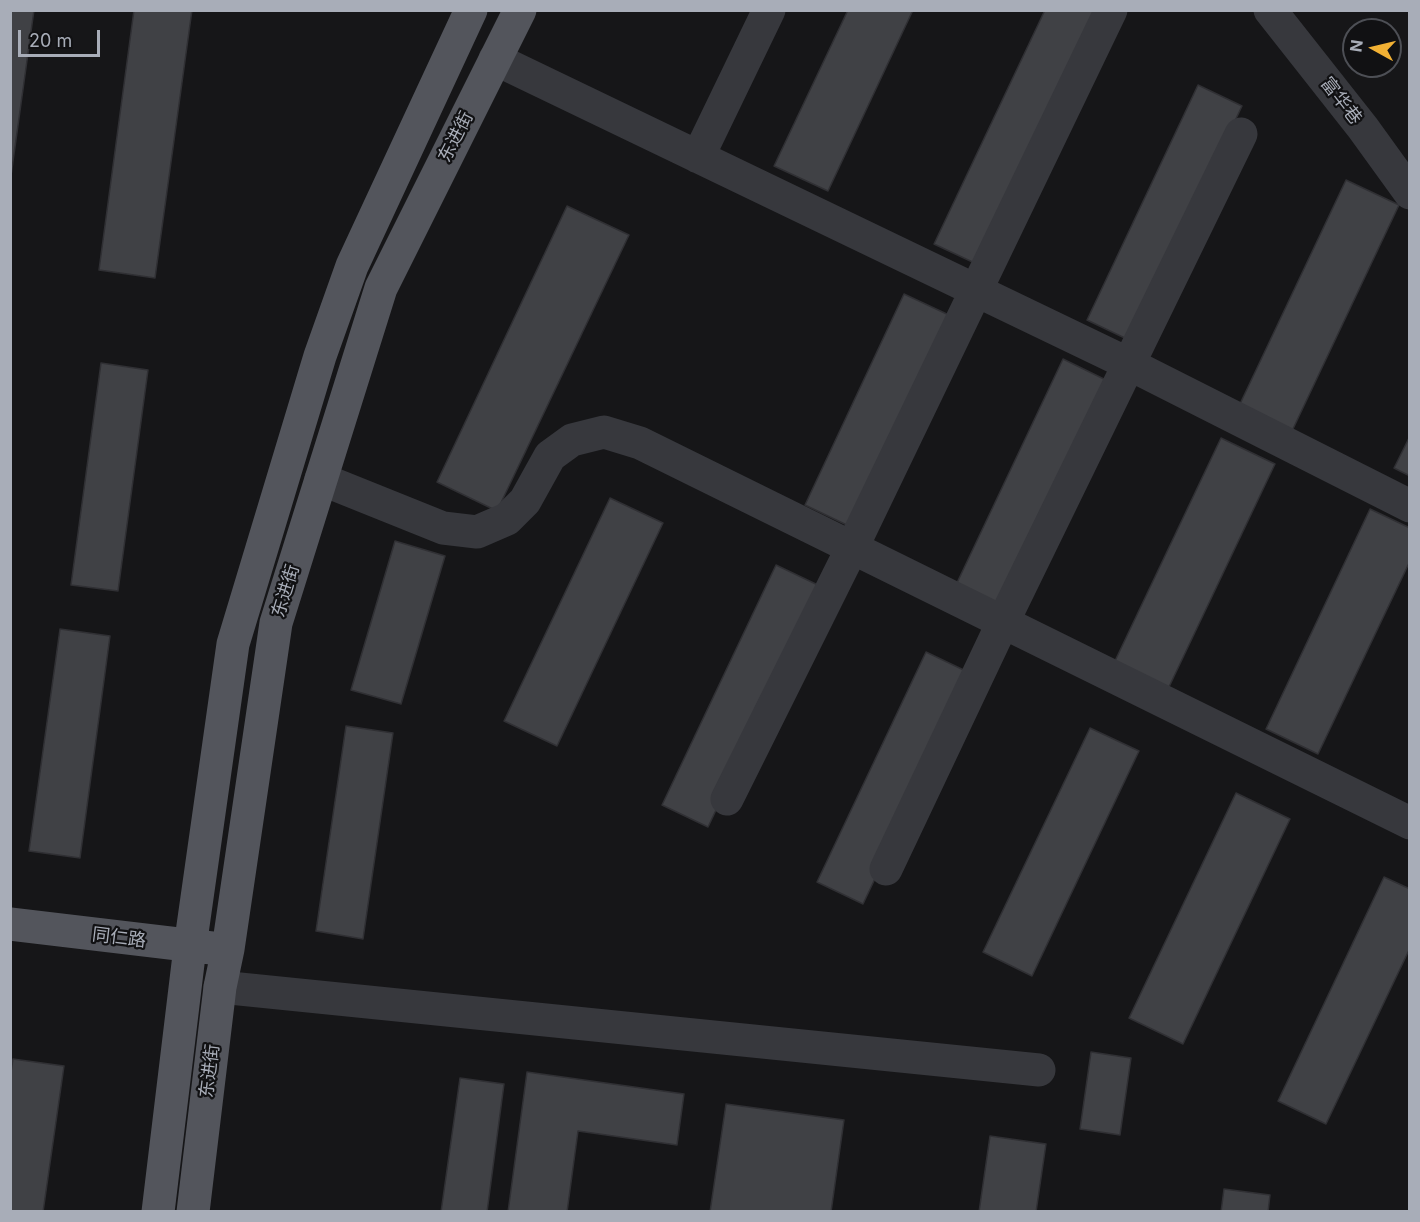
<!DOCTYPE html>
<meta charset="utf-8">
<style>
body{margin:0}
#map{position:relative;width:1420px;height:1222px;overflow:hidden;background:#161618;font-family:Inter,sans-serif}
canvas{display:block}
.frame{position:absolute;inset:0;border:12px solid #a8adb8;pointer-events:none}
.north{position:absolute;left:1342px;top:18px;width:60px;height:60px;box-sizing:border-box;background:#111113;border:2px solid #4d4f55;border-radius:50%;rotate:278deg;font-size:16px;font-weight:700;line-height:24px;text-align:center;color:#a8adb8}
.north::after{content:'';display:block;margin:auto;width:21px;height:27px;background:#f2b134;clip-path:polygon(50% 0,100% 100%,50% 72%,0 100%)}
.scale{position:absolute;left:18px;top:30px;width:82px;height:27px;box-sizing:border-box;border:3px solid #a8adb8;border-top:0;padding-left:8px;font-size:18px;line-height:21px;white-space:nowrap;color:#a8adb8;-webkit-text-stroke:4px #111113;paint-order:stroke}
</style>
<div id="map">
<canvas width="1420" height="1222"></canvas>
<div class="frame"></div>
<div class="north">N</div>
<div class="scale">20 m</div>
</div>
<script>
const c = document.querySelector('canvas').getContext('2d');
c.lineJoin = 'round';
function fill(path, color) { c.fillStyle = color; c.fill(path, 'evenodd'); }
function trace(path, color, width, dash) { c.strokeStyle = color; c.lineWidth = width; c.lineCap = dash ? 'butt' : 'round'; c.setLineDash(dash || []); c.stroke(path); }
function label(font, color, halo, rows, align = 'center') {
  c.font = font + ' Inter,"Noto Sans SC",sans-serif'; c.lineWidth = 4.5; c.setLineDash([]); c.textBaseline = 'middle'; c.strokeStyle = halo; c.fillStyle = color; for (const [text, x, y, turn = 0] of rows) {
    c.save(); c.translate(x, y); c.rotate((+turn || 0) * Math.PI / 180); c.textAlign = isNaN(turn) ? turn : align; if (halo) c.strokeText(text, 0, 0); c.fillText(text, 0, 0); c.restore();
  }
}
const building = new Path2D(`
 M10,10H34L10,183Z
 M134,10H192L155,278L99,270Z
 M848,10H913L828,191L774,166Z
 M1045,10H1102L981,266L934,244Z
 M1198,85L1242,106L1131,341L1087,320Z
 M1346,180L1399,205L1292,431L1239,406Z
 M567,206L629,235L497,511L437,482Z
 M904,294L951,316L851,527L805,505Z
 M1063,359L1108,381L1000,608L955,587Z
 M101,363L148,370L118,591L71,585Z
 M1410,436V476L1394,468Z
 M1221,438L1275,464L1168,689L1114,663Z
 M610,498L663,523L557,746L504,721Z
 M1370,509L1410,528V561L1318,754L1266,729Z
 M395,541L445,556L401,704L351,690Z
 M776,565L822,587L708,827L662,805Z
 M60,629L110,636L80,858L29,851Z
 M926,652L972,674L863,904L817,882Z
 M346,726L393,733L363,939L316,931Z
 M1090,728L1139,751L1032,976L983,952Z
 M1236,793L1290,819L1183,1044L1129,1018Z
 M1384,877L1410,889V948L1326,1124L1278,1101Z
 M1091,1052L1131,1058L1120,1135L1080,1129Z
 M13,1059L64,1066L43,1212H10V1078Z
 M527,1072L684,1094L677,1145L578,1131L567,1212H508Z
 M460,1078L504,1084L487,1212H441Z
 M726,1104L844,1120L831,1212H710Z
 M990,1136L1046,1144L1036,1212H979Z
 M1224,1189L1270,1195L1268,1212H1221Z`);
const minor = new Path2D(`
 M1270,10L1363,128L1410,193
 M495,59L1129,364L1410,506
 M698,157L769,10
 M321,479L443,528L477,532L507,519L525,501L550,456L572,440L604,432L640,443L1410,823
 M727,799L852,548L1111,10
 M886,869L1003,622L1241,134
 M220,987L1039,1070`);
const major = new Path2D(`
 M10,924L212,948
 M158,1212L190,947L233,644L320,356L352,266L471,10
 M193,1212L220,987L228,949L276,623L381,288L520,10`);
const streetNames = [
 ["富华巷",1341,101,52],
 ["东进街",456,137,-63],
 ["东进街",286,591,-73],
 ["同仁路",119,938,7],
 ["东进街",210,1071,-83]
];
fill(building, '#404145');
trace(building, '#303034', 1.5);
trace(minor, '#37383d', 33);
trace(major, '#53555c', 33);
label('18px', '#a8adb8', '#111113', streetNames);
</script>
